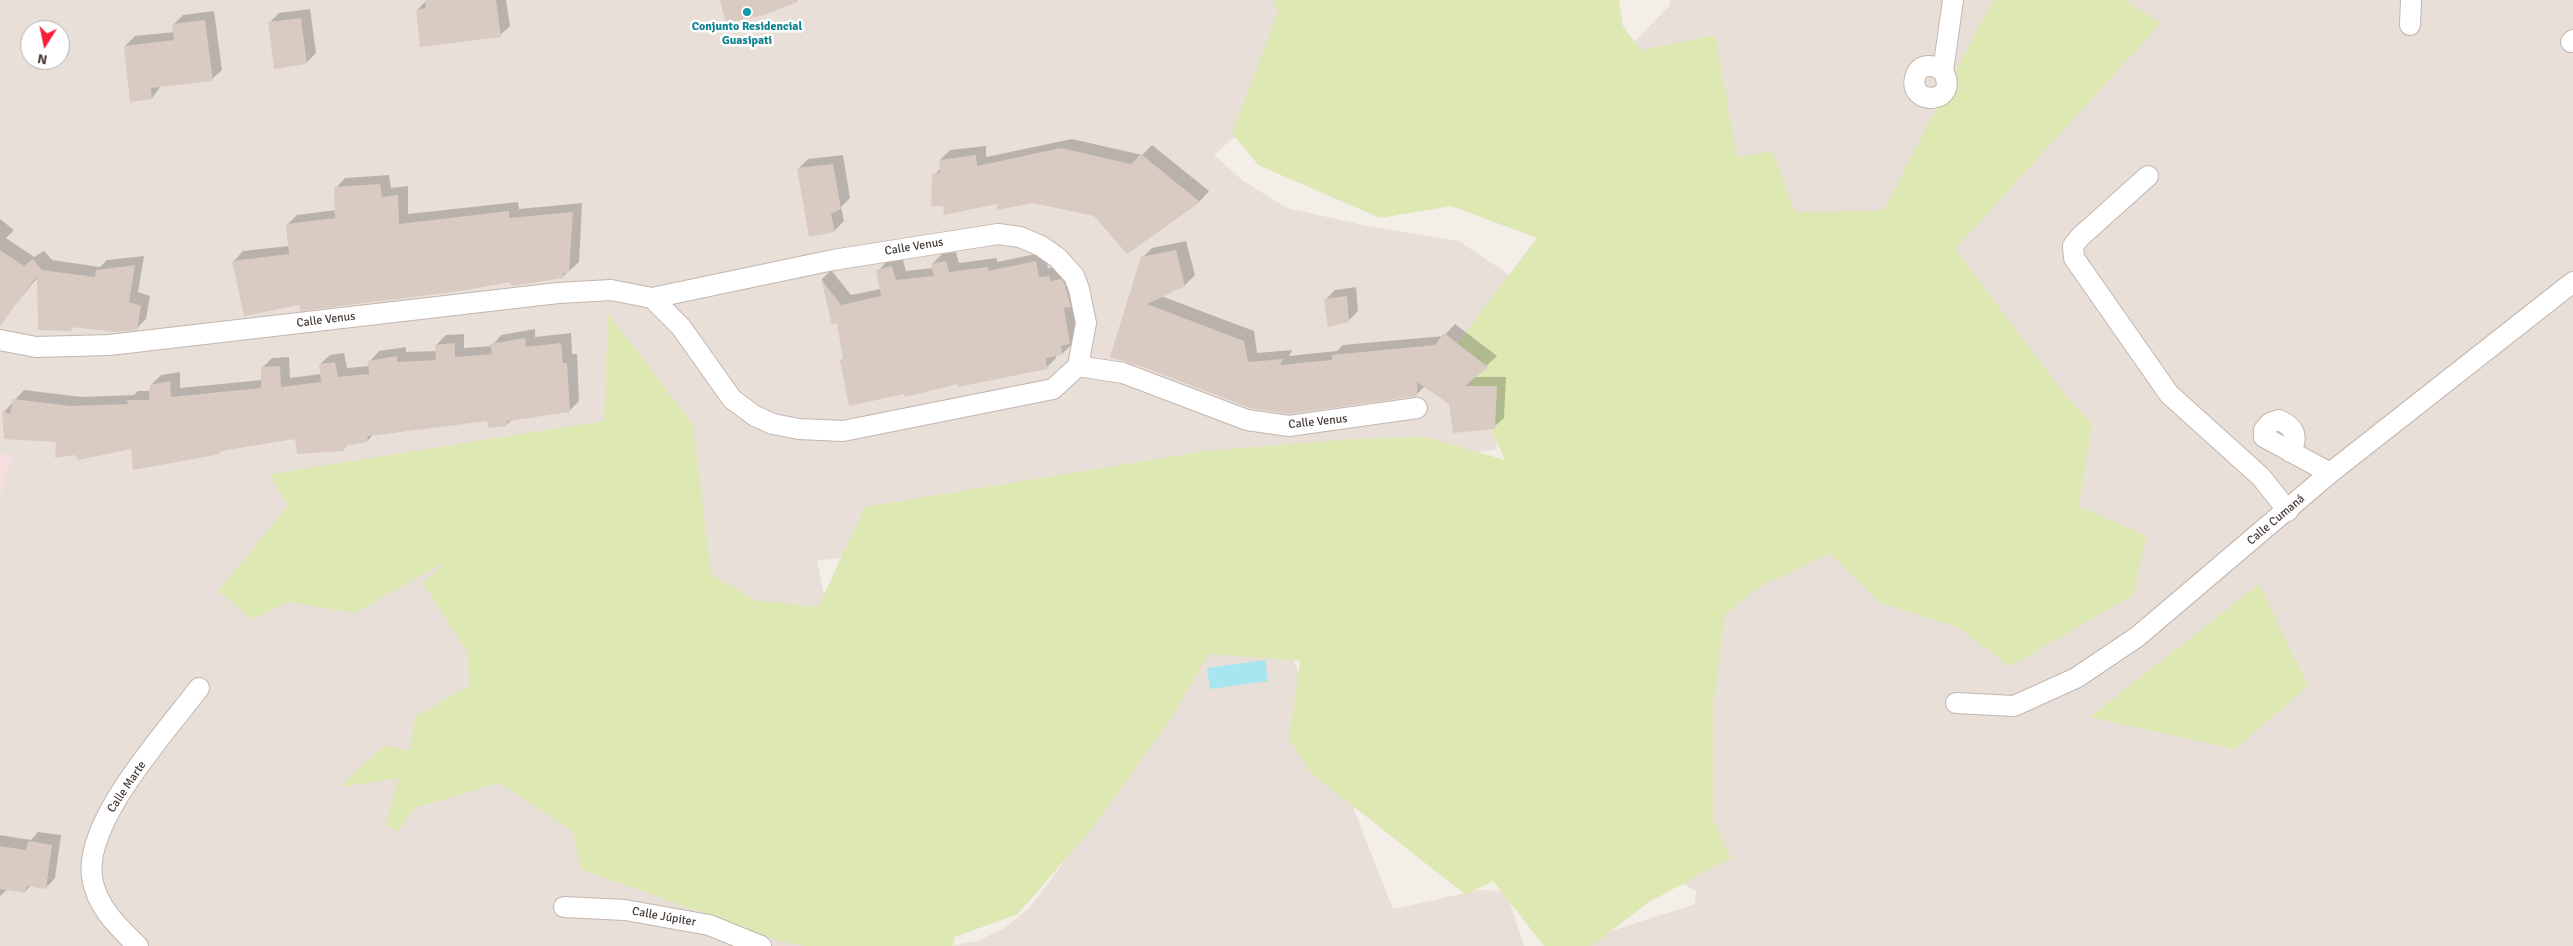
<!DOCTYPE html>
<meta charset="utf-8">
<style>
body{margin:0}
#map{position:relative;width:2573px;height:946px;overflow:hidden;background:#f4eee9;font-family:Signika,sans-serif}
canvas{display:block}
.north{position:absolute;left:20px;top:20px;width:50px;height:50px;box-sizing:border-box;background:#fff;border:1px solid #b6b1af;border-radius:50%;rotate:190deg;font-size:14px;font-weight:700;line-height:20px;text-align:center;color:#483d38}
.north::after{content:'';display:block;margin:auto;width:18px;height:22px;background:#f71e37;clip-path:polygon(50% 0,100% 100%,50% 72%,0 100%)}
</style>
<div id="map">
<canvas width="2573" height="946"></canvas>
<div class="north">N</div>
</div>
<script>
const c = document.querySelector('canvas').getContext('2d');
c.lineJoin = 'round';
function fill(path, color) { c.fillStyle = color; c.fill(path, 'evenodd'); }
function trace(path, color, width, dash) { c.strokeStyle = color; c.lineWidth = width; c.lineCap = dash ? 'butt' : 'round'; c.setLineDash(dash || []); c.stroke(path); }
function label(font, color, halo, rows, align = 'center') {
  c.font = font + ' Signika,sans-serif'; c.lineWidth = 5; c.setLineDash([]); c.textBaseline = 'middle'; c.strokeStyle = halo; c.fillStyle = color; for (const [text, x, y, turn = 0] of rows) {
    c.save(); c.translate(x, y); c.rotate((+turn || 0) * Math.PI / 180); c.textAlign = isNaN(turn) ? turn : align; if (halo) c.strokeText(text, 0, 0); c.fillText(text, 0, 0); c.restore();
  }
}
const residential = new Path2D(`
 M0,0H1277L1319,63L1214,155L1242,180L1287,208L1363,225L1459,241L1511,276L1473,325L1497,449L1439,459L1193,508L817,561L830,623L850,946H0ZM30,30H60V60H30Z
 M1670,0H2573V946H1565L1695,904L1696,891L1615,847L1611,66L1670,5Z
 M1278,627L1308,692L1393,909L1480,890L1506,891L1524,946H950L977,941L1003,929L1029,908L1056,873L1091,821L1193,641Z`);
const medical = new Path2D(`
 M0,453L13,456L0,497Z`);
const green = new Path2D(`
 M1273,0H1619L1623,26L1641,50L1715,35L1737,157L1772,151L1795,212L1883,211L1993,0H2124L2161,23L1955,249L2066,396L2092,423L2079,507L2147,536L2133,595L2010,666L1957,627L1881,603L1830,554L1764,584L1725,614L1713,707V820L1731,858L1649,902L1591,946H1544L1493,881L1466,895L1312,774L1289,739L1300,661L1208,654L1170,720L1093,827L1018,914L955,937L953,946H804L783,942L581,869L573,831L499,783L414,808L398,831L385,826L399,778L339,787L384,746L410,750L415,717L469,686L468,653L423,583L448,560L355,613L289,602L253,619L218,591L288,506L270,474L604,421L608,313L693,425L711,574L754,600L818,607L865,507L1206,451L1353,439L1426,437L1505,460L1453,349L1537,238L1451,206L1380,218L1258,165L1232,133L1278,12Z
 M2259,584L2308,686L2235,749L2090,717Z`);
const water = new Path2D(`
 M1265,660L1268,681L1210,689L1207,668Z`);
const shadow = new Path2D(`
 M427,0H506L510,26L500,35L417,10Z
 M310,9L316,53L306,63L270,22L279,13Z
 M214,11L222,70L212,79L161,86L152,98L125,46L135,36L174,32L173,25L183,15Z
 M1072,139L1142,155L1152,145L1209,191L1200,201L1127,253L1095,215L1033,202L998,203L934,175L941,168L940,160L950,150L986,146V157Z
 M843,155L850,198L841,207L844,221L834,231L798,169L808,159Z
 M389,175L391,188L408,186V214L518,202L519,209L582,203L579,262L562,277L510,280L300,303L234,261L243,251L289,246L287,225L297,215L336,210V188L345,178Z
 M0,219L14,230L6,238L34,257L44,251L52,260L100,267L107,260L144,256L138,292L150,296L146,319L136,329L74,326L70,330L39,276L8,313L0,308Z
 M1186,241L1195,275L1185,285L1161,296L1254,331L1257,353L1292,350L1289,356L1337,351L1343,345L1444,336L1455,324L1497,356L1474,377H1506L1504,418L1494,427L1450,404L1425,386L1416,395L1143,365L1142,258L1152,248Z
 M956,252L959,263L997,258V262L1045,252L1048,268L1059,267L1071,270L1079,333L1071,341L1072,344L1062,354L1056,355V358L1046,368L905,393L841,360L844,358L838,321L832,323L822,279L831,270L851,295L881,289L878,271L887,261L902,257L906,271L933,268L932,264L942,254Z
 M1356,287L1358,311L1348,321L1326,299L1335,290Z
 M535,329V337L571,333L572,354H577L579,401L569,411L513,419L506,425L488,420L373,435L367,441L296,438L222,450L219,453L132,448L76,453L4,412L24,390L82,397L134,395L138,391H151V385L161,375L180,372V388L262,380V368L272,358L289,357L290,378L321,374L320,364L330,355L344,353L347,368L370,366V361L379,351L406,347V352L437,351L436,345L446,335L464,334V348L492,346L501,335Z
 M38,832L61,835L55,878L46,888L31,885L25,892L8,889L0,896V835L31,840Z`);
const building = new Path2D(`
 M425,0H496L501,37L420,47L416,10L426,8Z
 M720,0H798V2L760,16L726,23Z
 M301,18L307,64L274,69L268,22Z
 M205,20L213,81L151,88L152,99L130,102L124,46L174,40L172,24Z
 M1061,148L1131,164L1141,154L1200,202L1127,254L1094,216L1033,203L997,210V204L944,215L943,206H931L932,174L940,172L939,160L976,155L977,166Z
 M833,164L841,209L831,214L835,232L809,237L797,168Z
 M380,184L382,197L398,195L399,224L509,211V218L573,212L569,273H563V278L512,286L510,282L460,291L301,311L299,305L244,316L232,261L289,254L286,224L335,218L334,187Z
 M0,250L24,266L33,259L42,270L95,277L96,270L135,265L129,302L141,306L137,330L115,332L72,327L71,331L38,330L37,276L0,326Z
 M1176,250L1185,286L1147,304L1244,341L1248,362L1283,359L1280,365L1332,360V355L1435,345L1444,333L1488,367L1465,386H1497L1495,429L1453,433L1449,404L1417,382V396L1289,414L1250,408L1143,367L1110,357L1141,257Z
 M946,261L949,272L988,267V271L1036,261L1039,277L1049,276L1051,281L1061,279L1064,282L1071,307L1064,308L1070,344L1061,346L1062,355L1046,358L1047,369L958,387V384L905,397L904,394L849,406L840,360L843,359L837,323L832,325L821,279L841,305L881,296L876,270L892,266L896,280L934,276L931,264Z
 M1347,296L1349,322L1328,327L1324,299Z
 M525,338L526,347L561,343L563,363H567L570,412L507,421V426L488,428L487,421L368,436L367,442L348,445L343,451L297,454L295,439L220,451V454L133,470L131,449L78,460L75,455L55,458L56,442L4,439L2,411L10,414L13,399L71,406L128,404L127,400H149L150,385L170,381L171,397L261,388V367L280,366L281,387L321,382L319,364L335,362L338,377L369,374L368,361L397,356V362L436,360L435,345L455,343V357L492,354L490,344Z
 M28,841L52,845L46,889L27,886L25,893L0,889V846L26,850Z`);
const street = new Path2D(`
 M2410,25L2411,0
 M2571,42L2573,40
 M1943,71C1933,64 1918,63 1915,78C1908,106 1961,105 1943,71L1953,0
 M2148,176L2080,237L2073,246L2074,258L2169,394L2261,477L2288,511
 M0,340L36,347L109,345L558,293L611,290L652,298L833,260L998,234L1020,237L1041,246L1058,258L1074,276L1079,289L1086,323L1078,366L1053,389L843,431L799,429L773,424L755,416L732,399L681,327L652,298
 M1078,366L1123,373L1247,420L1289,426L1417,408
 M2290,452C2299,437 2295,427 2279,420L2270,423L2264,430V437L2330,473
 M1956,703L2014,706L2076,678L2137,637L2330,473L2573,282
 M564,907L625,910L709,925L761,946
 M138,946C118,927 96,906 92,877C84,821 166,732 199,688`);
const markers = [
 [747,12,5,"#0f9aa8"]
];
const cultureNames = [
 ["Conjunto Residencial",747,27],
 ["Guasipati",747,41]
];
const streetNames = [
 ["Calle Venus",914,247,-9],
 ["Calle Venus",326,320,-7],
 ["Calle Venus",1318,422,-6],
 ["Calle Cumaná",2276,520,-40],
 ["Calle Marte",127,787,-56],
 ["Calle Júpiter",664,917,10]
];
fill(residential, '#e8dfd8');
fill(medical, '#f5dde0');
fill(green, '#dee8b3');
fill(water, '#a7e6f0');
fill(shadow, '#0003');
fill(building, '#d9cac2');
trace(street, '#c3b6af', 22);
trace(street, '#fff', 20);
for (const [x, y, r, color] of markers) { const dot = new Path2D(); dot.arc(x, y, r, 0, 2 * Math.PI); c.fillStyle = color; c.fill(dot); trace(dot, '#fff', 2); }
label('bold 12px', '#0d838f', '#fff', cultureNames);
label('12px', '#483d38', '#fff', streetNames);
</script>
